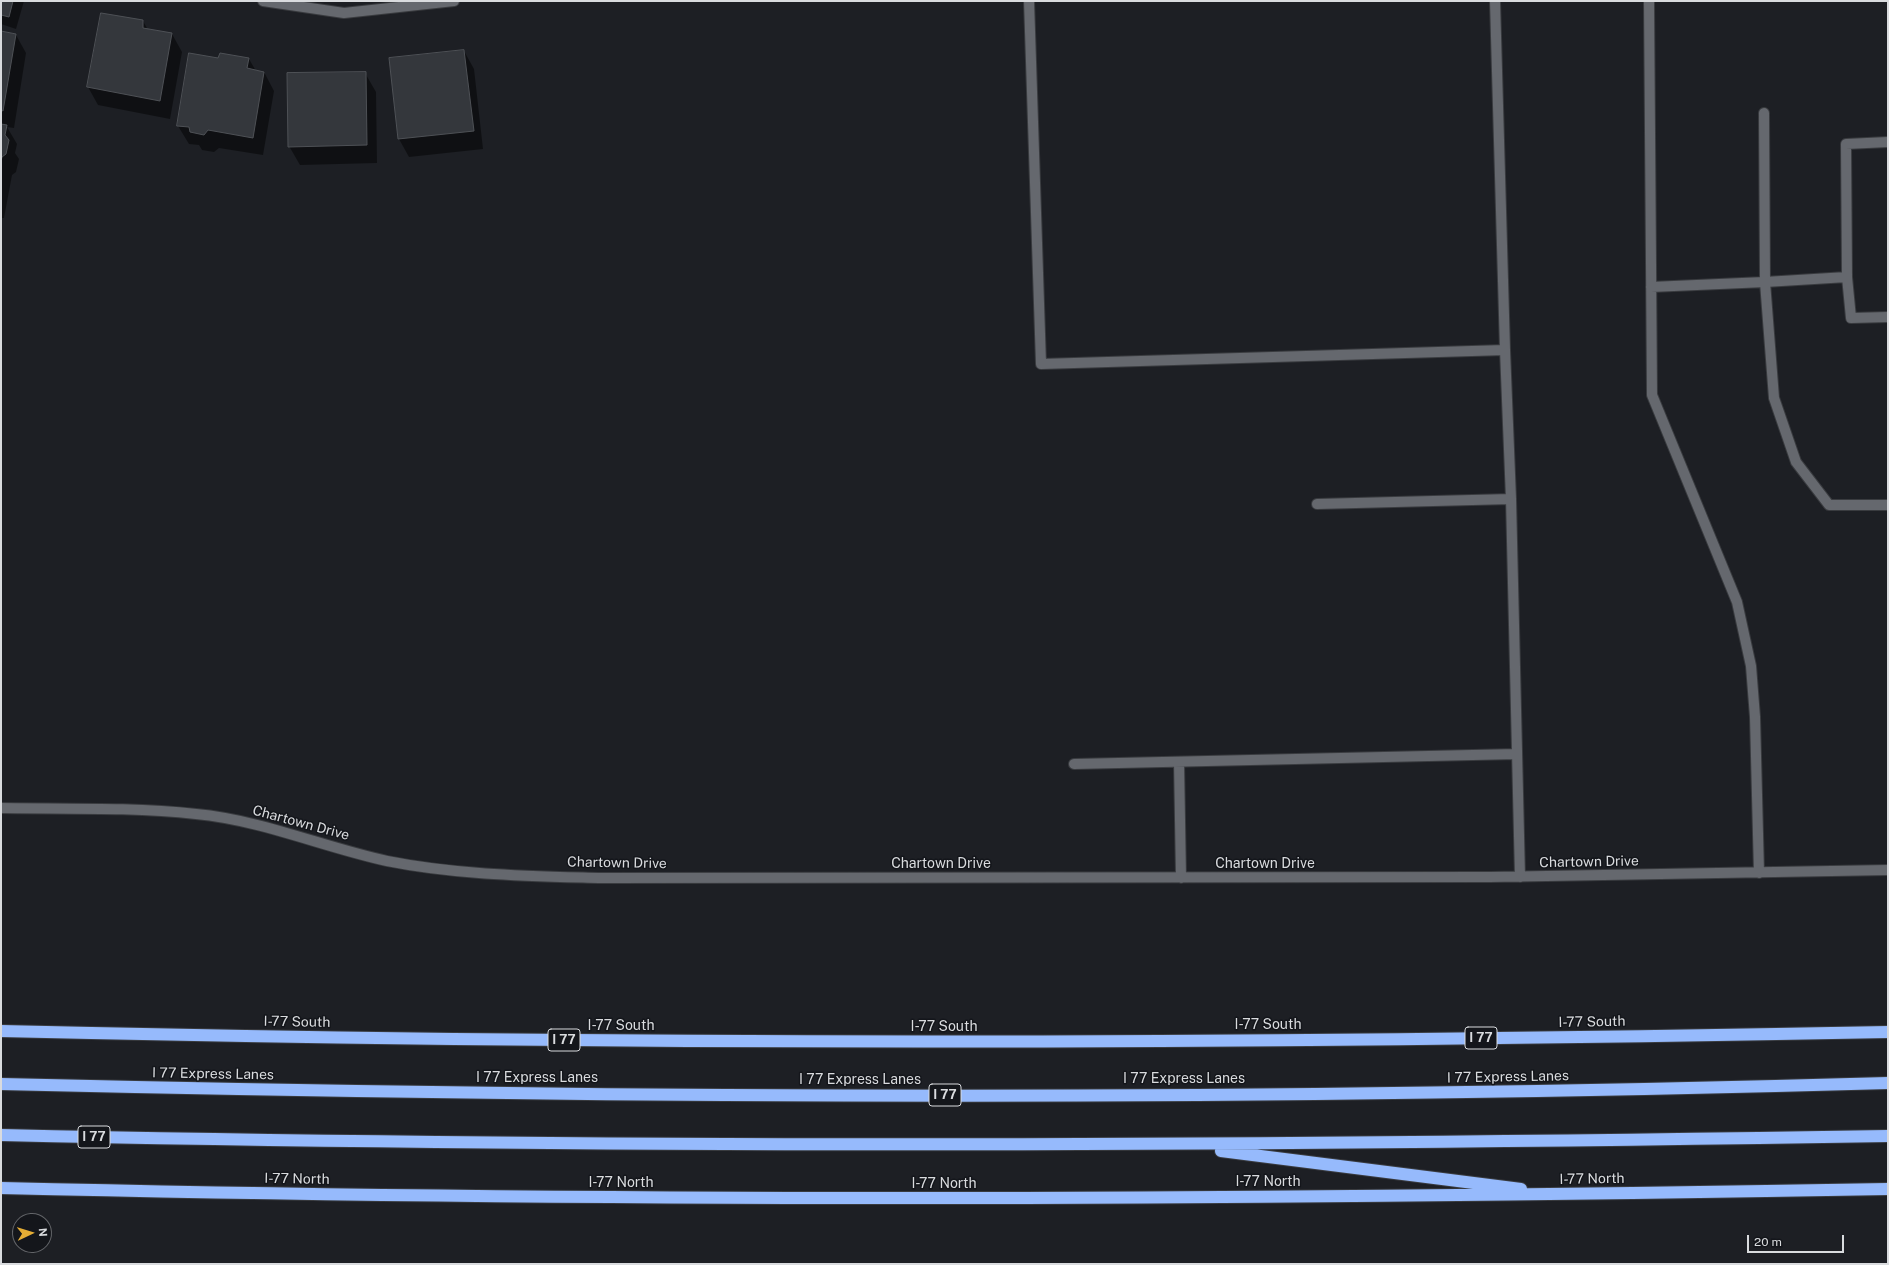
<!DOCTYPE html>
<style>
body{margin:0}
#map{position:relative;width:1889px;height:1265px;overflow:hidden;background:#1d1f24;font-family:"Public Sans",sans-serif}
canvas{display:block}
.frame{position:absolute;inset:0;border:2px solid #d9dbde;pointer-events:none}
.north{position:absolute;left:12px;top:1213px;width:40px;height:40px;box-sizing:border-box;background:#14161b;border:1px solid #636569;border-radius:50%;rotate:86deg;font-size:11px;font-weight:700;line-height:16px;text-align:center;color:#d9dbde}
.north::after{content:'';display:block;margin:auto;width:14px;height:18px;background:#e5ad35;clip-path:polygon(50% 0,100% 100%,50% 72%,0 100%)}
.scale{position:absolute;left:1747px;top:1235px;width:97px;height:18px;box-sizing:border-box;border:2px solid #d9dbde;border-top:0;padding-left:5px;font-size:12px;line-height:14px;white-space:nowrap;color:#d9dbde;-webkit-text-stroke:3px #14161b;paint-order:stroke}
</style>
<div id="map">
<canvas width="1889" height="1265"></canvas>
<div class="frame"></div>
<div class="north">N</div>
<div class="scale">20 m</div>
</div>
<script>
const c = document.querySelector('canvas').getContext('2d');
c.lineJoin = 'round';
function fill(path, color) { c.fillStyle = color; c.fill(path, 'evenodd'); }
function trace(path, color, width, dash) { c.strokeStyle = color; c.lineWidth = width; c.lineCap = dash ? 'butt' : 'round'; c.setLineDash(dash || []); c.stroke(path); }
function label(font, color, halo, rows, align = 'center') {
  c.font = font + ' "Public Sans",sans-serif'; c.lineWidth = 3; c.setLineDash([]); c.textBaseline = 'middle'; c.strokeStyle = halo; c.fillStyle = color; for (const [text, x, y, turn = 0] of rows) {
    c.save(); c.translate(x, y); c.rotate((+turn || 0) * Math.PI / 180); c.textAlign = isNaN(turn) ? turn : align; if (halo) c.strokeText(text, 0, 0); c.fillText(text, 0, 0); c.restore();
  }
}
const shadow = new Path2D(`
 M1,1H24L16,29L1,24Z
 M143,21L148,30L172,34L182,52L170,119L98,105L88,87Z
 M1,32L16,35L26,53L14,128L7,127L17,144L15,153L19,159L16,172L12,175L4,218H1Z
 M464,51L474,69L483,149L409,157L399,139L390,59Z
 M249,59L256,71L264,72L274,91L263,155L219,148L214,152L202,150L199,145L189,144L178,126L219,60Z
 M365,73L376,92L377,163L300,165L289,146Z`);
const building = new Path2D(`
 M1,1H13L9,17L1,15Z
 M101,13L143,20V28L172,33L160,101L87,87Z
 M1,31L16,34L3,111L1,110Z
 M464,50L474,131L398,139L389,58Z
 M189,53L218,58L220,53L249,58L247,68L264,72L253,138L208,130L204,135L190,132L189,127L177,126Z
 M366,72L367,145L288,147L287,73Z
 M1,124L7,125L5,135L9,140L6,154L2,157L1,161Z`);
const minor = new Path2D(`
 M263,1L344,13L454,1
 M1029,1L1041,364L1505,350L1511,499L1520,877
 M1495,1L1505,350
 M1649,1L1652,395L1737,602L1751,666L1755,717L1759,873
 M1764,113L1765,282L1847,277
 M1888,142L1846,144L1847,277L1851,318L1888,317
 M1651,287L1765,282L1774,398L1796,462L1829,505H1888
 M1317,504L1511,499
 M1179,762L1181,878
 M1074,764L1517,754
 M1,808C65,809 131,807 196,814C261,820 323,847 387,861C457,875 529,876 599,878L1490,877L1888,870`);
const highway = new Path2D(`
 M1,1031C630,1046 1259,1044 1888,1032
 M1,1084C630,1099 1259,1101 1888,1083
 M1,1135C630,1149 1259,1146 1888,1136
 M1221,1151L1521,1189
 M1,1188C630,1203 1259,1200 1888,1189`);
const shields = [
 [1481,1038,32],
 [564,1040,32],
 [945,1095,32],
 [94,1137,32]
];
const shieldNames = [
 ["I 77",1481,1038],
 ["I 77",564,1040],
 ["I 77",945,1095],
 ["I 77",94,1137]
];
const streetNames = [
 ["Chartown Drive",301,823,15],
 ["Chartown Drive",1589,862,-1],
 ["Chartown Drive",617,863,1],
 ["Chartown Drive",941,864],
 ["Chartown Drive",1265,864],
 ["I-77 South",297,1022,1],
 ["I-77 South",1592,1022,-1],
 ["I-77 South",1268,1025],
 ["I-77 South",621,1026],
 ["I-77 South",944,1027],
 ["I 77 Express Lanes",213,1074,1],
 ["I 77 Express Lanes",1508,1077,-1],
 ["I 77 Express Lanes",537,1078],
 ["I 77 Express Lanes",1184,1079],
 ["I 77 Express Lanes",860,1080],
 ["I-77 North",297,1179,1],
 ["I-77 North",1592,1179,-1],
 ["I-77 North",1268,1182],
 ["I-77 North",621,1183],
 ["I-77 North",944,1184]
];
fill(shadow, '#0007');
fill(building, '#34373c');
trace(building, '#4e5156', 1);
trace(minor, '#393b3f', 12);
trace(highway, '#393b3f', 14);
trace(minor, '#65686e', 10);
trace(highway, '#96bafc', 12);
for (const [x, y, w] of shields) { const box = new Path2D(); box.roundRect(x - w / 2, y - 11, w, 22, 3); c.fillStyle = '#14161b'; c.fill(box); trace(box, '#d9dbde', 1); }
label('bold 13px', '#d9dbde', null, shieldNames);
label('14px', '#d9dbde', '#14161b', streetNames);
</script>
